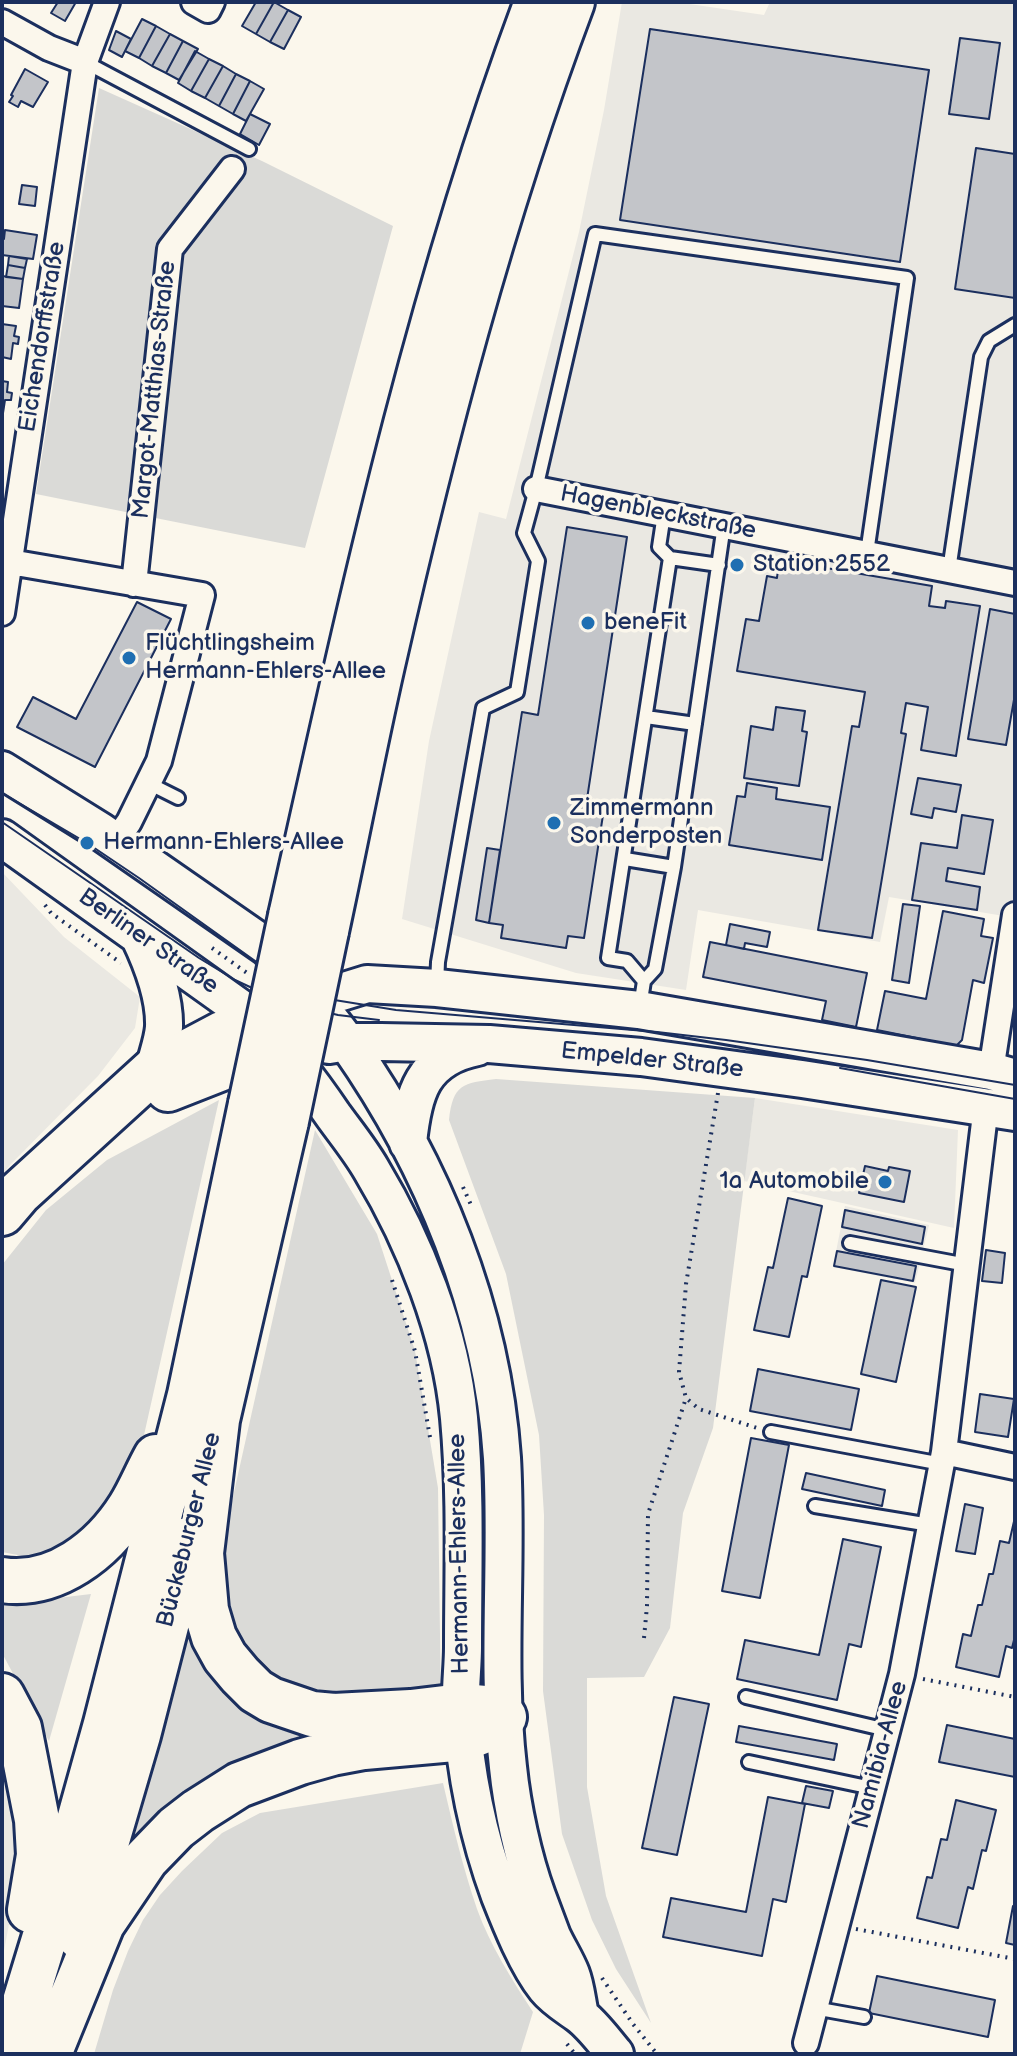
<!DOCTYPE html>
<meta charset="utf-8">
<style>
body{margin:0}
#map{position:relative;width:1017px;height:2056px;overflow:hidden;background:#fbf7ec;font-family:"Balsamiq Sans",sans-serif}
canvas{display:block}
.frame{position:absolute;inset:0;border:4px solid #1b2f5e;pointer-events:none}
</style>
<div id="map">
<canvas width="1017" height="2056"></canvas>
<div class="frame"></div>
</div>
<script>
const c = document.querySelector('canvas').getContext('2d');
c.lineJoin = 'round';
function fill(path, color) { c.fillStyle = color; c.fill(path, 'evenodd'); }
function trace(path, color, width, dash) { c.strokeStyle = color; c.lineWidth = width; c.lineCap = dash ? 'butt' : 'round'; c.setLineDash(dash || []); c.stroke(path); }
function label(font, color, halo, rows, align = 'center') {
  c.font = font + ' "Balsamiq Sans",sans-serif'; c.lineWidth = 7; c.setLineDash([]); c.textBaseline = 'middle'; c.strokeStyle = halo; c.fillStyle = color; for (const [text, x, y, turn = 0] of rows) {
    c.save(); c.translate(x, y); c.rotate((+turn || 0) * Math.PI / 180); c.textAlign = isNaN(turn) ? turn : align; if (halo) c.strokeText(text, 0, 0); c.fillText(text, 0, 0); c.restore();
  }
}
const built = new Path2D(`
 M622,2H676L764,15L770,2H1015V989L1010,917L889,897L880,942L698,910L686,990L576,973L402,919L429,741L479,512L506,519L579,232L604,110Z
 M2,872L64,937L140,997L135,1028L98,1076L10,1165L2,1175Z
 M755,1098L958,1130L954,1228L744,1181Z
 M845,1206L929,1225L915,1283L833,1267Z
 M2,1724L25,1841L2,1961Z`);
const green = new Path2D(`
 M99,88L262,161L393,226L305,548L36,494Z
 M496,1079L755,1098L713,1428L683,1513L670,1628L644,1677L587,1678V1787L606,1896L651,2023L616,1969L592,1920L562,1834L543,1691L544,1515L539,1435L506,1274L449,1120C453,1084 463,1083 496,1079Z
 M219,1100L142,1444L95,1535L38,1559L2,1552V1265L46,1210L107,1160Z
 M315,1130L377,1234L415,1351L438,1488L441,1708H289L206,1610L226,1528Z
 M91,1594L49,1741L2,1653V1599L25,1602Z
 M193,1617L334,1739L129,1855Z
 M443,1783C453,1826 463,1868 477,1909C490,1945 512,1980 533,2012L520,2054H94L113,1990L128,1951L143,1920L160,1895L182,1871L222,1833L260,1813Z`);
const building = new Path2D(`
 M58,2H76L65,21L51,13Z
 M256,2H274L256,34L242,26Z
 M274,2L288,10L270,42L256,34Z
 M288,10L301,17L284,49L270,42Z
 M142,19L156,26L139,58L125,51Z
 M156,26L170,34L152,66L139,58Z
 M650,29L929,70L900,262L620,220Z
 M116,31L131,39L122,57L109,50Z
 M170,34L183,41L166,73L152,66Z
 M960,38L1000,43L989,119L949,114Z
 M183,41L198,49L179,80L166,73Z
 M195,51L209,59L191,91L178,83Z
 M209,59L223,66L205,98L191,91Z
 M223,66L236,74L219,106L205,98Z
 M25,69L48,82L33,107L21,101L18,107L9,102L13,96L11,95Z
 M236,74L250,81L233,114L219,106Z
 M250,81L264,89L246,121L233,114Z
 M250,114L270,124L259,145L240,134Z
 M976,148L1015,154V298L955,289Z
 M22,185L37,187L35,206L19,204Z
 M5,230L37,235L33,259L2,255V239H4Z
 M9,256L27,259L25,268L8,265Z
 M8,265L25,268L23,279L6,277Z
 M2,276L23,279L19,308L2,306Z
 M2,324L16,326L14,336L19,337L18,344L13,343L11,359L2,357Z
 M2,381L8,382L7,392L12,393L11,400H5L3,413H2Z
 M567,527L627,537L587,799L605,802L584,938L568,936L566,948L501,938L503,925L489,923L522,712L538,715Z
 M779,560L932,586L929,606L945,608L946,601L980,606L956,756L921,750L928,707L906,703L901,733L906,734L872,938L818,930L852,726L859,727L865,692L737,671L746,619L759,621L767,576L777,578Z
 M137,602L171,619L95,767L17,727L33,697L76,719Z
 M990,609L1015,614V694L1006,745L968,739Z
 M776,707L805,711L802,731L807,732L799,786L744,778L751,726L773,730Z
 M918,778L961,785L956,812L934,808L932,818L911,814Z
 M747,783L777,788L776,799L830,807L822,860L729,845L737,796L745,797Z
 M962,815L993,820L984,874L948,868L946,881L980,887L977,910L912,900L921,843L957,848Z
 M487,848L500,850L489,923L476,920Z
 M903,904L920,906L909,983L892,980Z
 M943,911L984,919L981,936L993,938L984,983L973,980L962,1040L956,1046L877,1030L885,991L926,999Z
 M730,924L770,932L767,947L745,943L744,949L726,945Z
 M710,942L867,973L856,1027L822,1020L826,1001L703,977Z
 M865,1166L888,1171L889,1167L910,1171L904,1202L859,1193Z
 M788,1198L822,1206L807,1277L802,1276L789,1337L754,1330L768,1267L773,1268Z
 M845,1210L925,1227L922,1244L842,1227Z
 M986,1250L1005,1253L1002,1283L982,1281Z
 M837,1251L916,1266L913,1281L834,1266Z
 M881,1280L916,1287L896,1382L861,1374Z
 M758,1369L859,1389L851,1430L750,1411Z
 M980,1394L1014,1399L1008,1437L975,1432Z
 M751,1438L789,1445L760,1598L722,1591Z
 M806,1473L885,1490L882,1506L802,1489Z
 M965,1504L983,1508L975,1554L956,1551Z
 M1015,1517V1636L1012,1648L1006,1646L999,1677L956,1667L963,1634L971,1636L978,1605H982L989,1574H993L1000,1541L1009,1543Z
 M843,1539L881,1547L861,1647L849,1644L837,1700L737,1679L745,1640L819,1655Z
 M674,1697L709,1704L677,1855L642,1848Z
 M947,1725L1015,1739V1777L939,1762Z
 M739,1726L837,1744L834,1760L736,1742Z
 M806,1786L833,1791L829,1808L802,1803Z
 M768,1797L805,1804L786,1902L773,1899L762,1956L663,1937L671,1898L746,1912Z
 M956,1800L996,1810L986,1851L982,1850L973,1889L968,1887L958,1928L917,1918L927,1877L932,1878L941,1839L947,1840Z
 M1013,1906H1015V1945L1006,1943Z
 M877,1976L995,2000L988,2037L869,2013Z`);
const path = new Path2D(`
 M45,905L51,913L121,963
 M212,948L247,973
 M718,1093L686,1284L679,1372L686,1398L699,1409L757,1428
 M463,1187L471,1205
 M392,1280L415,1351L431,1443
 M644,1638L647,1606L648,1514L686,1398
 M923,1679L1015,1697
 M856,1929L1015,1959
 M602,1978L633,2024L657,2054
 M567,2044L575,2054`);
const lane = new Path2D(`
 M85,62L249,149
 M664,514L659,547L670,558L719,565
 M949,570L981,357L989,341L1015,325
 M646,717L695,724
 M148,783L178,798
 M625,859L674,867
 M644,981L627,961L608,958L670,558
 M437,985L438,962L483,708L517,692L538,561L524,533L536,489L595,234L907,278L867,553
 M640,1007L644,981L655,969L674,867L724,525
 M850,1243L967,1265
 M771,1432L942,1464
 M815,1506L930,1525
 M746,1697L887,1730
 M749,1762L872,1788
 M814,2008L864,2017`);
const street = new Path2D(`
 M194,2L208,10L212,2
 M2,22L49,48L85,62
 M536,489L1015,583
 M10,562L202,595L159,761L129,822L115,842
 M134,584L170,249L232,169
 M2,613L85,62L107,2
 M991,1071L1015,915
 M944,1452L1015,1467
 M806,2043L902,1674L944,1452L986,1106`);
const secondary = new Path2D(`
 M2,770L100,831L267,947L275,955C299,984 326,1012 348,1044C433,1165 492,1310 502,1458C508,1561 496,1664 508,1767C512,1807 523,1858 537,1896C542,1909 547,1923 552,1936C558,1949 566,1961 571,1974C576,1987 577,2002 580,2015
 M2,838L258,1021C287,1051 310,1081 333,1115C346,1133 360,1150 371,1169C415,1242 451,1333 459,1418C466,1494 463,1571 463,1647C463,1667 460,1688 461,1708C465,1772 478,1836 500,1896C511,1924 527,1964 546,1988C555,1999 567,2006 578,2014C592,2024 604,2041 615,2054
 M139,936C152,963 165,996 164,1027C163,1041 157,1056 154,1070
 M293,1007L367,984L437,988L639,1010L991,1071L1015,1078
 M329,1045L347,1042H381L489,1044L641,1057L802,1079L1015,1112
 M408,1143C413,1093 422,1058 477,1047`);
const highway = new Path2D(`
 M291,916C360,608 426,298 537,2
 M326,931C345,843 362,753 382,665C433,441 491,217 572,2
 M168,1089L224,1067L288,1052
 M2,1213L19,1193L154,1070L222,1034L258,1021
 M210,1450L286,1121
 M2,1580C55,1588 103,1550 130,1507C140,1491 147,1473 156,1457
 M2,1696L19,1728L37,1820L39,1855L30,1910
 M79,1936L138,1735L188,1540
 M9,2054L67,1864L106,1724L190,1395L251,1104
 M49,2054L102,1924L146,1859L176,1828L198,1811L239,1785L300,1762L332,1753L364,1747L465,1738L486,1730L504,1717L485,1708L461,1706L411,1712L334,1716L312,1714L271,1700L256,1691L240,1675L225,1657L214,1637L206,1610L201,1553L217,1420`);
const tram = new Path2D(`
 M2,793L87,843L139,878L258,963L288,984L316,997L396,1010L657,1032L726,1040L867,1060L1015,1085
 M2,822L199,958L235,980L265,994L296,1005L338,1015L379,1020
 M840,1068L1015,1099`);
const highwayBridge = new Path2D(`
 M251,1104L291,916
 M286,1121L326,931`);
const markers = [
 [737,565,8,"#1f6fb2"],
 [588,623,8,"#1f6fb2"],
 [129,658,8,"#1f6fb2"],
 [554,823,8,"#1f6fb2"],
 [87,843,8,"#1f6fb2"],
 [885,1182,8,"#1f6fb2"]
];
const streetNames = [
 ["Eichendorffstraße",43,337,-81],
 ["Margot-Matthias-Straße",155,390,-84],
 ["Hagenbleckstraße",658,513,11],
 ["Berliner Straße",148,942,35],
 ["Empelder Straße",652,1061,6],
 ["Bückeburger Allee",190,1530,-76],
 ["Hermann-Ehlers-Allee",460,1554,-91],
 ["Namibia-Allee",881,1755,-75]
];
const poiNames = [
 ["Station 2552",753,565],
 ["beneFit",604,623],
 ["Flüchtlingsheim",145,644],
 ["Hermann-Ehlers-Allee",145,672],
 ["Zimmermann",570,809],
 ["Sonderposten",570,837],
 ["Hermann-Ehlers-Allee",103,843],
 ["1a Automobile",869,1182,"right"]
];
fill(built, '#eae8e2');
fill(green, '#dadad7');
fill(building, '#c3c5c9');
trace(building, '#1b2f5e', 2);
trace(lane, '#1b2f5e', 18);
trace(street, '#1b2f5e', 30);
trace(secondary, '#1b2f5e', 42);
trace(highway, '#1b2f5e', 50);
trace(path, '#1b2f5e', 4, [2, 6]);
trace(lane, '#fbf7ec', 12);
trace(street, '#fbf7ec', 24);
trace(secondary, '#fbf7ec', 36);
trace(highway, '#fbf7ec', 44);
trace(tram, '#1b2f5e', 2);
trace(highwayBridge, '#1b2f5e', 50, []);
trace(highwayBridge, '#fbf7ec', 44);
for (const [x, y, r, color] of markers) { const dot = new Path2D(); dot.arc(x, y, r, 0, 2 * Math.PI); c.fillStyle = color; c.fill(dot); trace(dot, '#fbf7ec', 3); }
label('24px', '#1b2f5e', '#fbf7ec', streetNames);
label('24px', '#1b2f5e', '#fbf7ec', poiNames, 'left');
</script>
